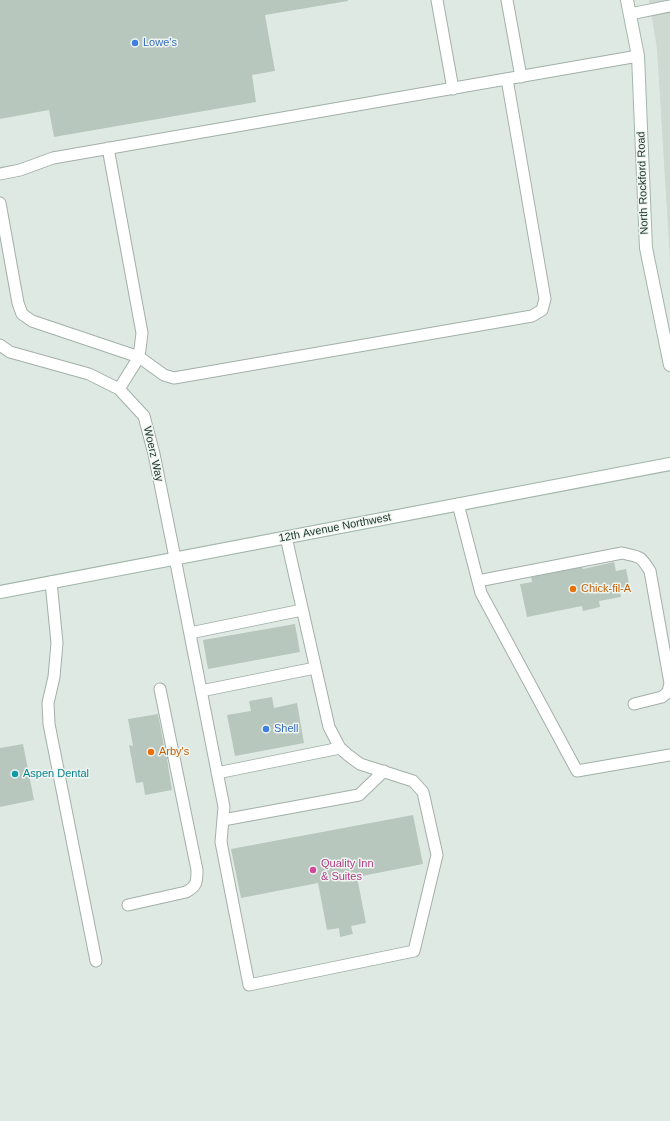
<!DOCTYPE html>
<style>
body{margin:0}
canvas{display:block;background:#dfe9e3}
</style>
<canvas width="670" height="1121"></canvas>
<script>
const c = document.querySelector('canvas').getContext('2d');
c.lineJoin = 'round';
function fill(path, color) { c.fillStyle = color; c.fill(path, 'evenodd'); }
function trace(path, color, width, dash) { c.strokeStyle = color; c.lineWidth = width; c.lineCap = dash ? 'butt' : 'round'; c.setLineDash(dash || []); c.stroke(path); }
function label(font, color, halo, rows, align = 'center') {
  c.font = font + ' Helvetica,sans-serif'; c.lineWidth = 3; c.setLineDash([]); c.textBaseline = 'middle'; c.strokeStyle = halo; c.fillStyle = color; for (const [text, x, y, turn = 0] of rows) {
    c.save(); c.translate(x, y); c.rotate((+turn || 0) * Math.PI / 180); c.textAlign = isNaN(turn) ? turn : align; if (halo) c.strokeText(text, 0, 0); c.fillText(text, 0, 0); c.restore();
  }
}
const built = new Path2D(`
 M649,0H670V260L657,49Z`);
const building = new Path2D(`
 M0,0H348V1L265,15L275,71L252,75L256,102L54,137L49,110L0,119Z
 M614,562L616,571L626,569L630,588L620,590L621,597L599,601L600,607L583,611L582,606L527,617L520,584L532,582L531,577L566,570V568L581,565L583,569Z
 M295,624L300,652L208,669L203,640Z
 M272,697L274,708L297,703L304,743L235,756L227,715L251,711L249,701Z
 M158,714L164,746L170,745L173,758L167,759L172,790L145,795L143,782L136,783L129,745L133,746L128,719Z
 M23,744L34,800L0,807V748Z
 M413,815L423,864L357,877L366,923L351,926L353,934L340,937L339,928L327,930L318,883L241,898L231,849Z`);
const lane = new Path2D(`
 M437,0L453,89
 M507,0L521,77
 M630,14L670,6
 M108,148L142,333L139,357L119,389
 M0,174L20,170L53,158L638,56
 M0,203L18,303L22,314L32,321L139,357L164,375L174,378L532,316L542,310L545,299L507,79
 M0,345L10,352L89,374L119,389L144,416L154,454L175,558L224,807L221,842L249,985L414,951L437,855L423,792L413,781L360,764L348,755L340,748L329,727L286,537
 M458,504L481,593L577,771L670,755
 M478,581L622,553C640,557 640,555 650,571L670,683L668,692L662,697L634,704
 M51,582L57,643L54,677L48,703L49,724L96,961
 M190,633L302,610
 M201,691L315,668
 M217,773L340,748
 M223,820L359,795L384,771
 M128,905L186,892C197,886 197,882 197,870L160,689`);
const secondary = new Path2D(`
 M627,0L638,56L646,248L670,365
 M0,592L670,464`);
const markers = [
 [135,43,4,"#3f7fe0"],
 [573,589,4,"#e8710a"],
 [266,729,4,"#3f7fe0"],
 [151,752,4,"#e8710a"],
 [15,774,4,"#0f9aa8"],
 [313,870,4,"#d1479c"]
];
const shopNames = [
 ["Lowe's",143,43],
 ["Shell",274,729]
];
const streetNames = [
 ["North Rockford Road",643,183,-92],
 ["Woerz Way",153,454,77],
 ["12th Avenue Northwest",335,528,-11]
];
const foodNames = [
 ["Chick-fil-A",581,589],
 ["Arby's",159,752]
];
const cultureNames = [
 ["Aspen Dental",23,774]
];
const hotelNames = [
 ["Quality Inn",321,864],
 ["& Suites",321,877]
];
fill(built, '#ced9d2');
fill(building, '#b8c7be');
trace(lane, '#a2b0a9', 13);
trace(secondary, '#a1b7ab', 14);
trace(lane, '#fff', 11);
trace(secondary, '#fff', 12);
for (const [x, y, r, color] of markers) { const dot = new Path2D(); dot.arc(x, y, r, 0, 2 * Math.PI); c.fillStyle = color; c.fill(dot); trace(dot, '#eff6f1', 1.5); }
label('11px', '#366cbe', '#eff6f1', shopNames, 'left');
label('11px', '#21382e', '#eff6f1', streetNames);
label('11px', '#c56008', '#eff6f1', foodNames, 'left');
label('11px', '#0d838f', '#eff6f1', cultureNames, 'left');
label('11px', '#b23c85', '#eff6f1', hotelNames, 'left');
</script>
